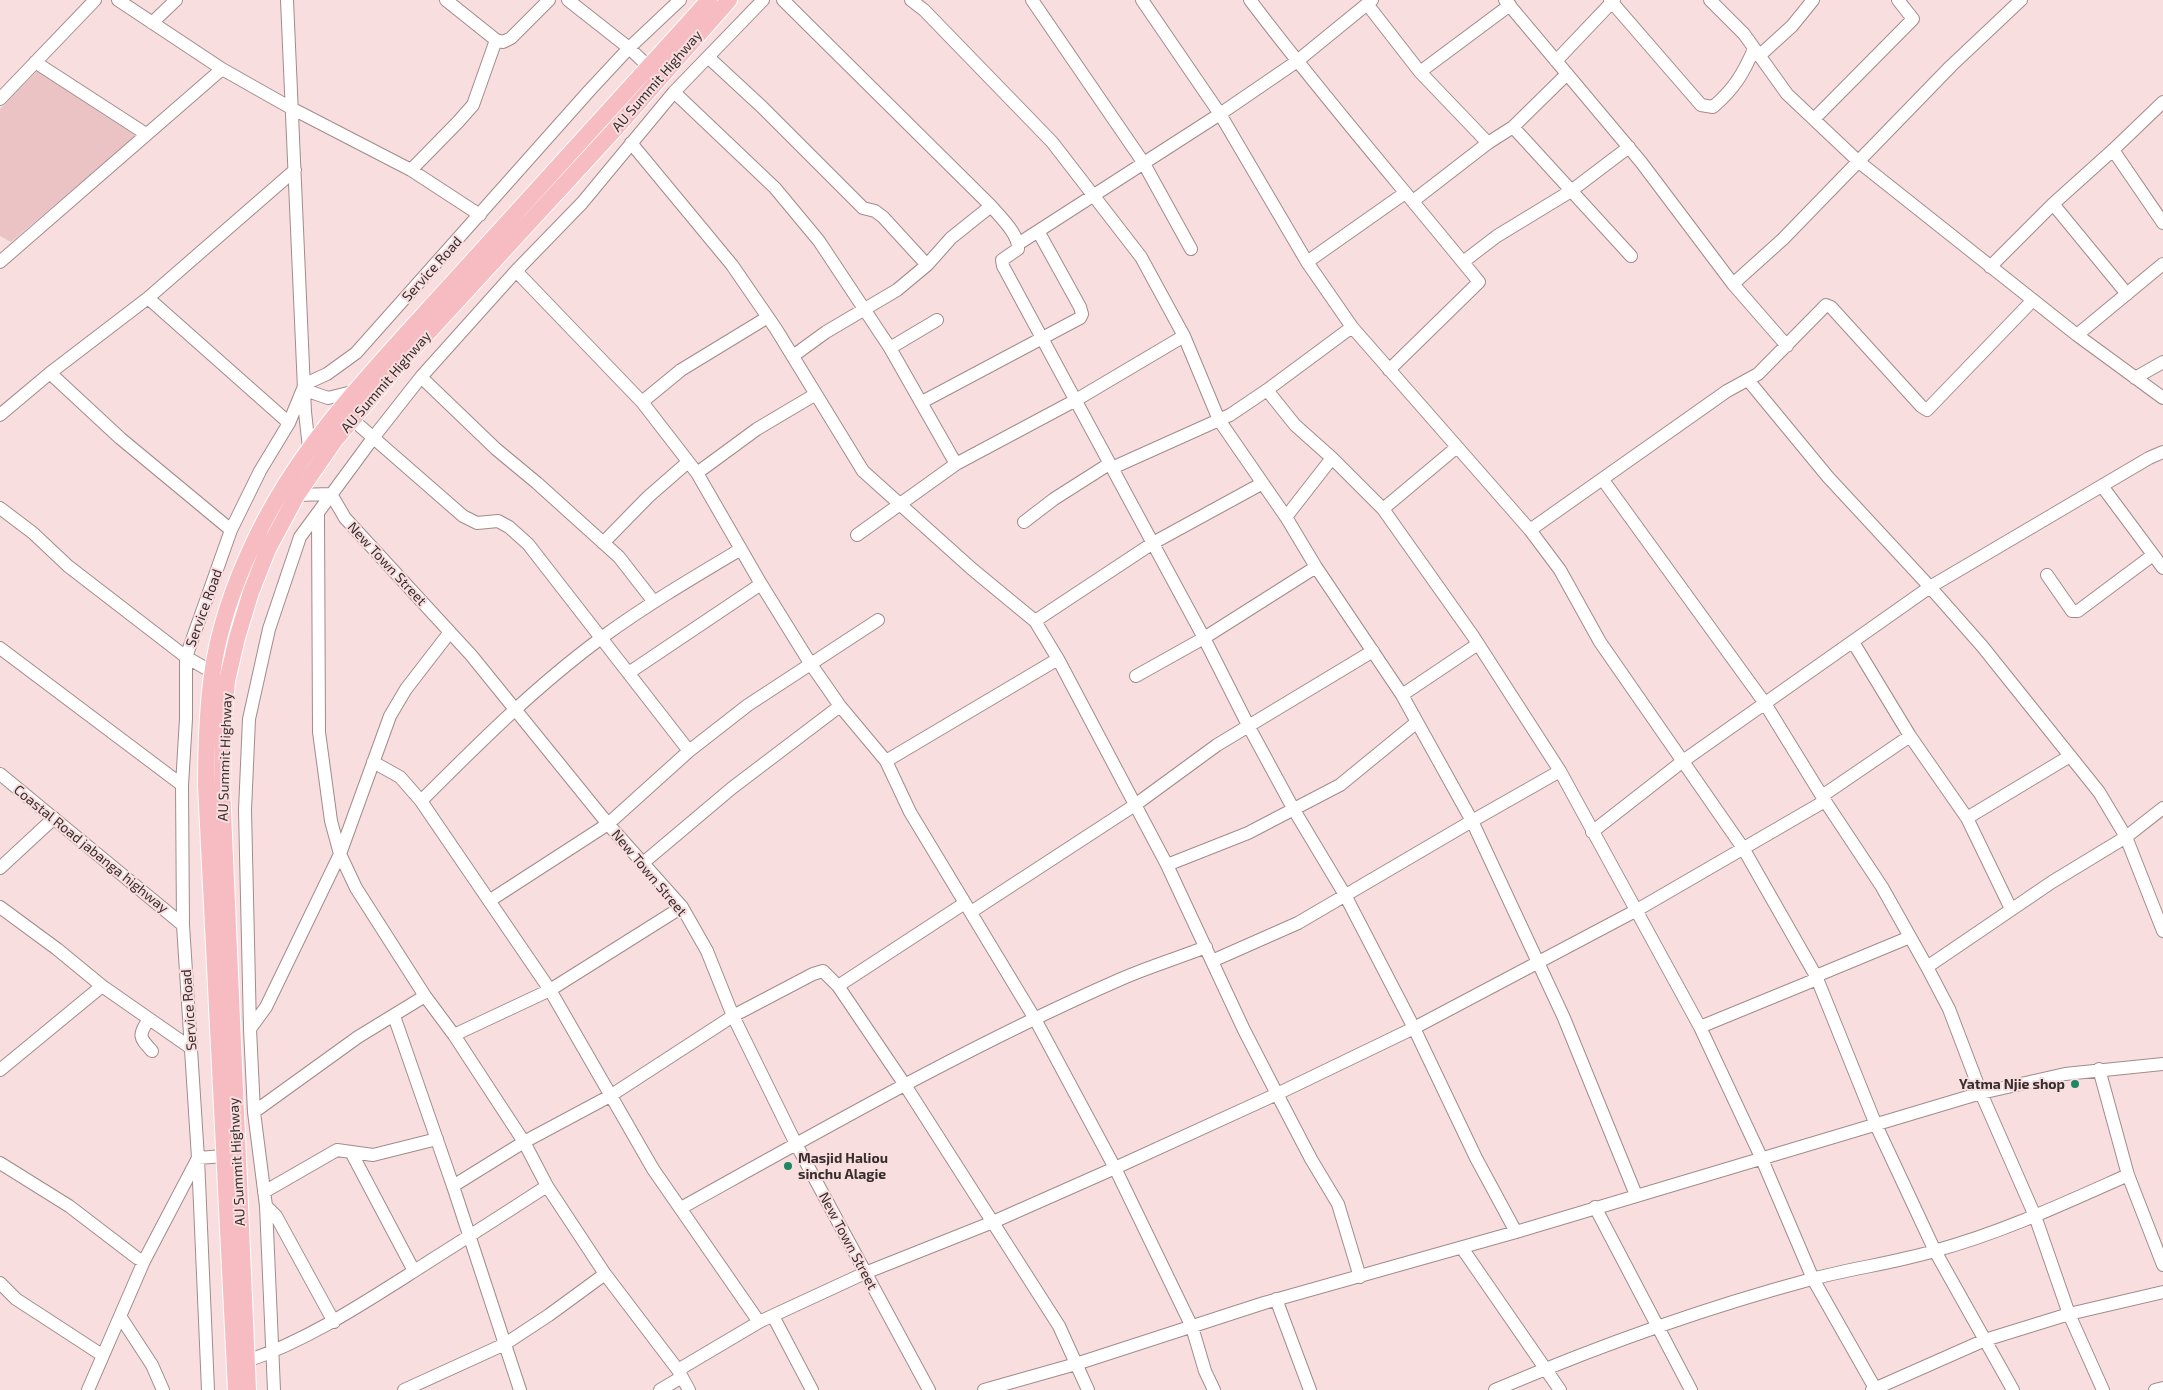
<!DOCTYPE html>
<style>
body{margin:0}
canvas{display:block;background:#f8dedf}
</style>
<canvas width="2163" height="1390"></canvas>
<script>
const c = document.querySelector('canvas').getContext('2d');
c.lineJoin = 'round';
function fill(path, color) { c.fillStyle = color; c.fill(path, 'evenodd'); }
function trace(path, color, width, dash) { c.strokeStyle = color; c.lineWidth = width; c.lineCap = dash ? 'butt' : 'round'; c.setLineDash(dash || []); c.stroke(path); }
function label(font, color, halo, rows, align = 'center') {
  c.font = font + ' "Exo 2",sans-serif'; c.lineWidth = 4; c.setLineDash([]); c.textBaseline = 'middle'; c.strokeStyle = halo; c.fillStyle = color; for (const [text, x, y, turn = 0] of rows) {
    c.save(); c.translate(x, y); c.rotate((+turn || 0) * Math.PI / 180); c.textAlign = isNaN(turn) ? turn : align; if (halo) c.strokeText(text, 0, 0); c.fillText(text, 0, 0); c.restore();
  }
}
const green = new Path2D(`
 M37,71L136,136L11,242L0,236V109Z`);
const minor = new Path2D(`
 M118,0L222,69L291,108L411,170L480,215
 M287,0L305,412L309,448
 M446,0L496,40L503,42L511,38L549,0
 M568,0L629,48L649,67
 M783,0L991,206C1000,217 1019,234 1018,249L1002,260L1003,266L1204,638L1249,727L1294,810L1345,895L1414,1028L1476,1158L1516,1232
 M911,0L924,10L1052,142L1141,257L1184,336L1219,420L1286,517L1316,567L1402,695L1472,821L1564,1018L1636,1195
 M1032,0L1143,162L1191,249
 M1142,0L1220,114L1307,262L1352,327L1530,530L1560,570L1600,642L1743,848L1816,976L1876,1125L1935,1251L2013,1390
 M1250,0C1323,97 1403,188 1479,282L1389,370
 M1505,0L1641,162L1733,284L1787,346
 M1610,0L1701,105L1713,107C1734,89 1743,74 1754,49
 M1710,0L1744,34L1787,94L1859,162L2077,335L2163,398
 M1367,4L1420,72L1488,143
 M152,23L176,0
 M1759,56L1792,26L1813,0
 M708,57L762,107L863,208L875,211L883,217L927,265
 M1556,61L1614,0
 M35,62L146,134
 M1420,72L1510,5
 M674,92L775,188L819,241L890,348L956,464
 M0,99L95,0
 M1814,119L1913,19L1898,0
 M1513,127L1631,256
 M631,143L732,265L776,329L863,471L972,569L1035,621L1058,659L1167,865L1244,1030L1277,1094L1311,1159L1338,1204L1360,1277
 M2113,150L2163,223
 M411,170L458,122L473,105L496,40
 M1413,201L1488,143L1513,127L1567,74
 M2053,204L2127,294
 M1018,244L1220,114L1296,62L1372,0
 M0,262L222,69
 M1307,262L1405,193
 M1463,262L1497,236L1571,191L1629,147
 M1990,267L2053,204L2113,150L2163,102
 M516,271L642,402L697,473L761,584L810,663L840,706L886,761L910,812L1035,1019L1115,1168L1192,1327L1205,1371L1214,1390
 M1733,284L1783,239L1951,66L2021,0
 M148,298L289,423
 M2077,335L2163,264
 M890,348L937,320
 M793,356L826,332L897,290L927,265L951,238L991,206
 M50,373L120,438L231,530
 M421,377L496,449L537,483L619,557L654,602
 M2135,378L2163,362
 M1748,380L1828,477L1930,587L1982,646L2099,792L2126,837L2163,931
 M305,390L328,398L356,391
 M1267,390L1295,425L1332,458L1383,509L1473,636L1560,771L1700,1027L1761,1157L1813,1279L1876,1390
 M642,402L681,370L768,317
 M922,402L1080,318L1082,314L1080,307L1038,231
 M0,415L50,373L148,298L295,170
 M353,420L463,516L477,523L498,521L509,527L528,544L689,751
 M1112,468L1230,415L1267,390L1352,327
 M697,473L757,429L816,394
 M1603,480L1764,702L1825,801L1882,887L1927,967L1949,1009L1981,1093L2035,1216L2069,1314L2103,1390
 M2102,486L2163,568
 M297,495L331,494L345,518L471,655L608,824L682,907L707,951L733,1016L796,1144L929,1390
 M0,508L33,533L68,566L186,657L212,672
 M1383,509L1457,447
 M318,514L319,732L331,821L340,854L356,888L425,996L454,1035L524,1142L547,1186L605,1274L678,1370L689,1390
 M1286,517L1332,458
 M1024,522L1054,499L1109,464
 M1530,530L1727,391L1758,374L1826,305L1831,307L1921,406L1927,410L2033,300
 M857,535L956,464L1076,400L1184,336
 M603,543L648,497L688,462
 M2047,575L2072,611H2078L2153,555
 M1035,621L1153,543L1261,484
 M1853,642L1910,736L1967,818L2011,909
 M0,648L182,785
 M630,672L761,584
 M1136,676L1204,638L1316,567
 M1402,695L1478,644
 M886,761L1058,659
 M373,762L400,777L421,801L550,990L653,1169L759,1322
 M0,774L183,925
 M1822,796L1910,736
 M421,801C479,743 537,685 604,636C648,604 694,577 741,549
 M1967,818L2070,756
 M1592,832L1683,761L1930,587L2149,458L2163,452
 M643,863L732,788L840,706
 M1167,865L1248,833L1340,785L1417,722
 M0,868L54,818
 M489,901L608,824L689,751L748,705L878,620
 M0,907L57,949L102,986L191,1048
 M971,912L1135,805L1217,745L1373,651
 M1212,961L1298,923L1472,821L1560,771
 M1927,967L2052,882L2126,837L2163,808
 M1816,976L1910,937
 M838,986L965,903
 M394,1016L453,1186
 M149,1019C138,1036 139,1037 152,1051
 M1700,1027L1817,979
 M250,1029L266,1007L340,854L390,716L406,689L450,632
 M454,1035L550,990L682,907
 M2099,1069L2128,1175L2163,1265
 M0,1070L102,986
 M254,1112L358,1037L425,996
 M351,1152L414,1271
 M0,1163L69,1206L137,1258L144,1261
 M264,1192L337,1150L373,1155L437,1139
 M266,1206L276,1216L334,1322
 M1595,1207L1691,1390
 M681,1208C825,1128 970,1045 1121,979C1148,967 1178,958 1206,947
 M1462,1248L1560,1390
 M0,1283L16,1299L102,1355
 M1276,1299L1310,1390
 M120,1316L152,1365L163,1390
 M773,1316L812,1390
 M247,1361C305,1341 356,1308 408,1275C455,1245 501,1216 547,1186
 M678,1370L759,1322L865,1273L993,1222L1115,1168L1277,1094L1414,1028L1637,910L1825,801
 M88,1390L144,1261L198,1158L224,1156
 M208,1390L198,1158L183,925L182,785L186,719V657L231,530L260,471L289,423L305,384L327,374L356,353L589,91L629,48L680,0
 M274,1390L266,1206L254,1112L250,1029L245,810L249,719L269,629L300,537L373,438L421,377L516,271L582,203L674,92L763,0
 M404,1390L505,1344L549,1315L605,1274
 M520,1390L453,1186L524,1142L610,1096L733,1016L813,974L823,971L838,986L905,1085L1059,1326L1088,1390
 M660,1390L682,1377
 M984,1390L1076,1364L1264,1303L1516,1232L1981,1093L2065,1074L2163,1064
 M1495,1390C1598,1346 1704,1308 1812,1279C1853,1268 1894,1263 1934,1251C2001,1233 2065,1203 2128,1175
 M1872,1390L1985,1340L2069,1314L2163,1292
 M2155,1390L2163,1388`);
const major = new Path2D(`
 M236,1390L206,785C206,748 207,712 212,675C218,630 235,582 254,542C299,445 375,368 446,290C534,193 622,97 709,0
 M248,1390L222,788L223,727L227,681L237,638L251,592L268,549L297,495L335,440L400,363L617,127L729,0`);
const markers = [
 [2075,1084,5,"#1d8764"],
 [788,1166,5,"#1d8764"]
];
const streetNames = [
 ["AU Summit Highway",657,81,-49],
 ["Service Road",432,269,-48],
 ["AU Summit Highway",386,382,-49],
 ["New Town Street",387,564,47],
 ["Service Road",204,608,-70],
 ["AU Summit Highway",225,757,-88],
 ["Coastal Road jabanga highway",91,849,39],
 ["New Town Street",649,873,50],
 ["Service Road",189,1010,-94],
 ["AU Summit Highway",237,1162,-93],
 ["New Town Street",848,1241,62]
];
const poiNames = [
 ["Yatma Njie shop",2065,1084],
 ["Masjid Haliou",798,1158,"left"],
 ["sinchu Alagie",798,1174,"left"]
];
fill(green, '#ecc3c4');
trace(minor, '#a38b8c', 14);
trace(major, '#fff', 18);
trace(minor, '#fff', 12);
trace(major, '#f6bcc1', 16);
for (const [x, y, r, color] of markers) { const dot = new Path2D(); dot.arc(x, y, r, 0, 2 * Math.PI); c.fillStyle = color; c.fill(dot); trace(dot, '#f8dedf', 2); }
label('14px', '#372d2d', '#f8dedf', streetNames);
label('bold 14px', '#372d2d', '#f8dedf', poiNames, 'right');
</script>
